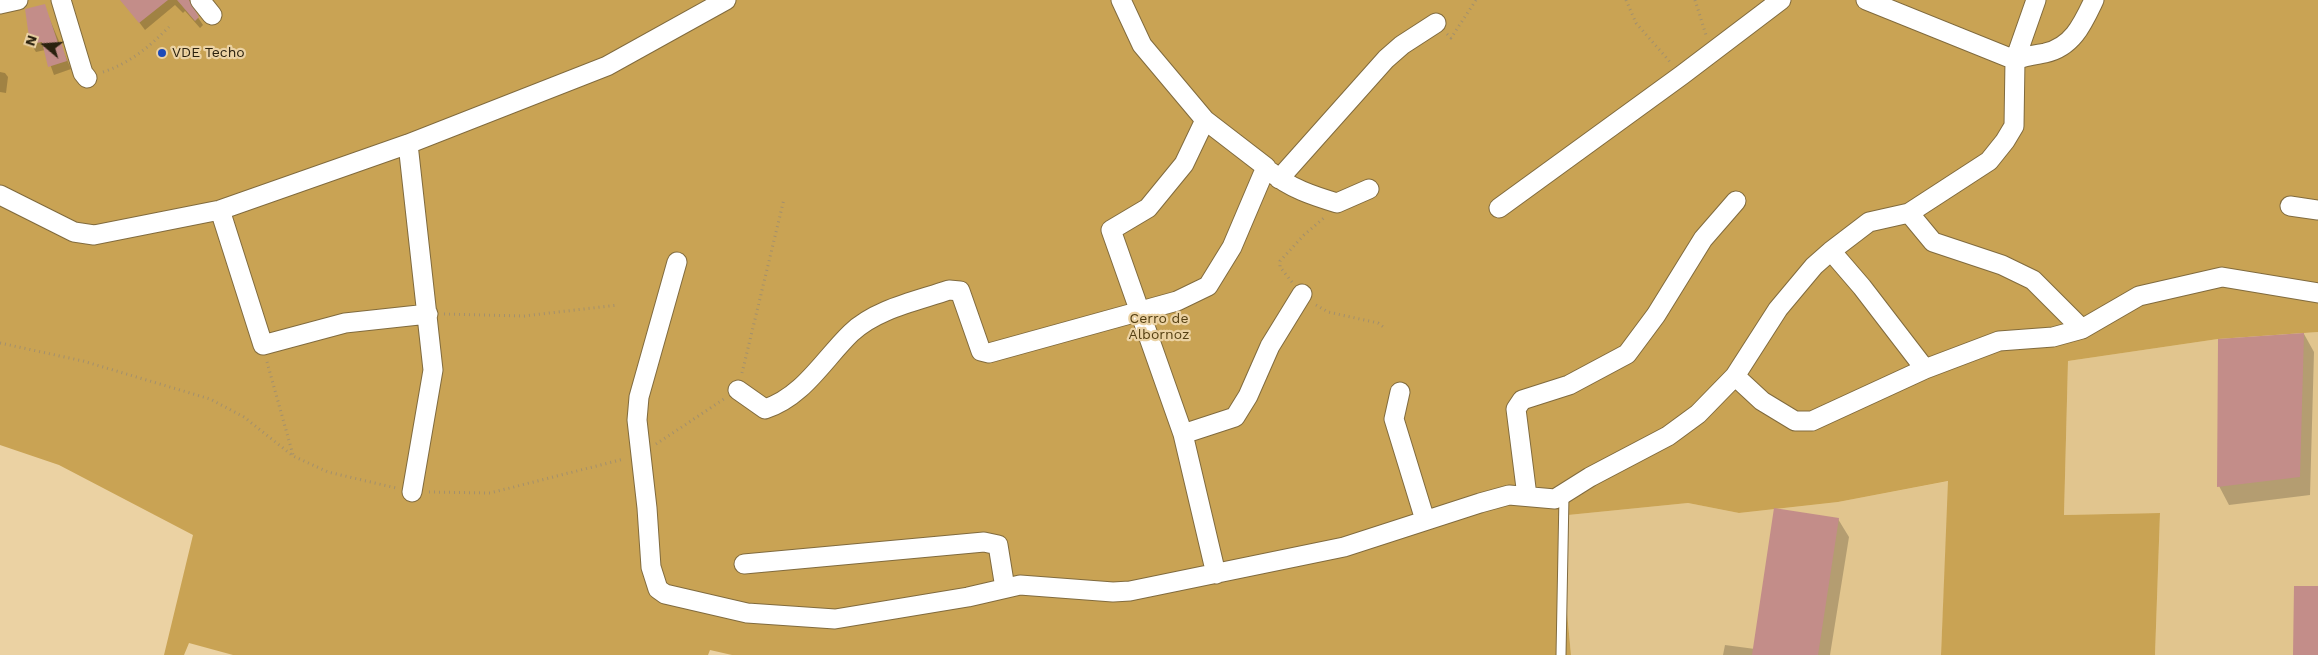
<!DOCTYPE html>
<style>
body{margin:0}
#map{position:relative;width:2318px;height:655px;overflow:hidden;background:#ebd2a3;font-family:"Work Sans",sans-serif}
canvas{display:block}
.north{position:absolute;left:20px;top:20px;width:50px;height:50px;-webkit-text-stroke:4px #ebd2a3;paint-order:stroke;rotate:288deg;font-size:14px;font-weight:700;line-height:20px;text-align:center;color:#2a210e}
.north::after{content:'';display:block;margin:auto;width:18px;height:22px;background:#2a210e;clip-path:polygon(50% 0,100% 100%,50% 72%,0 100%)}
</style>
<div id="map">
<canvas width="2318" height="655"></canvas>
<div class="north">N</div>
</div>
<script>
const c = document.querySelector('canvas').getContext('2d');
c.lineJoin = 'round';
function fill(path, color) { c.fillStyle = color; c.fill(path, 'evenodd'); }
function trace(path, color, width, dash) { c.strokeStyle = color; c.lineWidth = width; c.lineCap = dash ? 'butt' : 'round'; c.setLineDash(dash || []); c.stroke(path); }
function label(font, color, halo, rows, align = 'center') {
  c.font = font + ' "Work Sans",sans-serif'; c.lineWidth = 4.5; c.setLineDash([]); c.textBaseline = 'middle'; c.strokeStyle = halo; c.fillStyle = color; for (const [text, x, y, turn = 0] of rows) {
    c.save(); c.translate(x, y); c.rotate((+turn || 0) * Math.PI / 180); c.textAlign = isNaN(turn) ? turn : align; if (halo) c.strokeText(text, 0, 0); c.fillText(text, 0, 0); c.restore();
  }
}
const built = new Path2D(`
 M2318,332V655H2155L2160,513L2064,515L2068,361L2218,339Z
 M1949,481L1941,655H1571L1558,516L1688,503L1739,513L1838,502Z`);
const green = new Path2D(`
 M0,0H2318V332L2218,339L2068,361L2064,515L2160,513L2155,655H1941L1948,481L1838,502L1739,513L1688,503L1558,516L1571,655H732L710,650L708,655H233L189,643L184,655H164L193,535L59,465L0,445Z`);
const shadow = new Path2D(`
 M135,0H196L193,10L203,25L200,28L185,11L183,13L175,5L145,30L127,6Z
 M44,6L71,69L54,75L45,50L36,52L31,44Z
 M0,72L5,73L8,77L6,93L0,92Z
 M2304,334L2314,352L2310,495L2229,505L2219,486Z
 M1838,519L1849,537L1830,655H1723L1725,645L1755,649Z`);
const building = new Path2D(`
 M120,0H168L139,23Z
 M177,0H189L199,17L195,21Z
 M45,4L58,43L61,42L67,61L48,67L42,42L30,44L25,9Z
 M2304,333L2300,477L2217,487L2218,339Z
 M1774,508L1839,518L1818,655H1752Z
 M2294,586H2318V655H2293Z`);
const path = new Path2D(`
 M1626,0L1636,23L1670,62
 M1695,0L1706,35
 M1447,34L1451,38L1476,0
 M103,72C130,63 149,47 169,27
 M1292,282L1280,267V261L1304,235L1325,217
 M1316,305L1328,312L1378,323L1385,328
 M444,314L524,316L618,305
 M0,343L83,361L210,399L244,417L293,456L328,472L396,488
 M267,362L293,455
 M742,373L784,199
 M656,444L724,399
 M429,492L490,493L624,459`);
const lane = new Path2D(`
 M1561,655L1564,495`);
const street = new Path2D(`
 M61,0L83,73L87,78
 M200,0L212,15
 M1866,0L2015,60C2025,56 2034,55 2045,53C2073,47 2083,23 2094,0
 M0,4L18,0
 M1205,120L1184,164L1148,208L1111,230L1183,434L1216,574
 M408,144L433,370L412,492
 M1271,172C1289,188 1314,196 1337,203L1369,189
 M1279,179L1386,59L1402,45L1436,23
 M0,195L74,232L94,235L220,210L408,144L607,66L726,0
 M2290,206L2318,210
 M1499,208L1682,75L1781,0
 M220,210L263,345L345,323L428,314
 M1909,213L1933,242L2002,265L2033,280L2082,329
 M1831,251L1862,287L1925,369
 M677,262L639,397L637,420L647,508L651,567L658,589L665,594L747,613L835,619L968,597L1020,585L1113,592L1130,591L1344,547L1480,503L1509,495L1555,499L1590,477L1668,436L1698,414L1735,376L1778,309L1814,266L1831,251L1869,222L1909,213L1989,161L2005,141L2014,126L2015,60L2036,0
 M1735,376L1762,401L1795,421H1812L1925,369L1999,341L2053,337L2082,329L2139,296L2222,277L2318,293
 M738,390L765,409C803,397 824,359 851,333C876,309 917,301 949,290L960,291L981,351L989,353L1177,301L1208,286L1232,247L1266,167L1205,120L1142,45L1121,0
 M1400,392L1394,419L1425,520
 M1183,434L1235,417L1248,396L1270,346L1302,294
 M1527,496L1516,409L1522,400L1569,385L1627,354L1656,315L1703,239L1736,201
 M744,564L984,542L998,545L1005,588`);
const markers = [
 [162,53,5,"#1c4ab8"]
];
const poiNames = [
 ["VDE Techo",172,53]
];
const parkNames = [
 ["Cerro de",1159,319],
 ["Albornoz",1159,335]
];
fill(built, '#e1c58e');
fill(green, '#c9a354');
fill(shadow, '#0003');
fill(building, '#c38d89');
trace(lane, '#816b3e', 11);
trace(street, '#816b3e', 21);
trace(path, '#a4906c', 3, [1, 4]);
trace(lane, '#fff', 9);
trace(street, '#fff', 19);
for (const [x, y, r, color] of markers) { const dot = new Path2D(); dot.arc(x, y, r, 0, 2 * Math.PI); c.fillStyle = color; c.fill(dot); trace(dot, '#ebd2a3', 2); }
label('14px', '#2a210e', '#ebd2a3', poiNames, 'left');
label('14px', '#554013', '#ebd2a3', parkNames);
</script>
